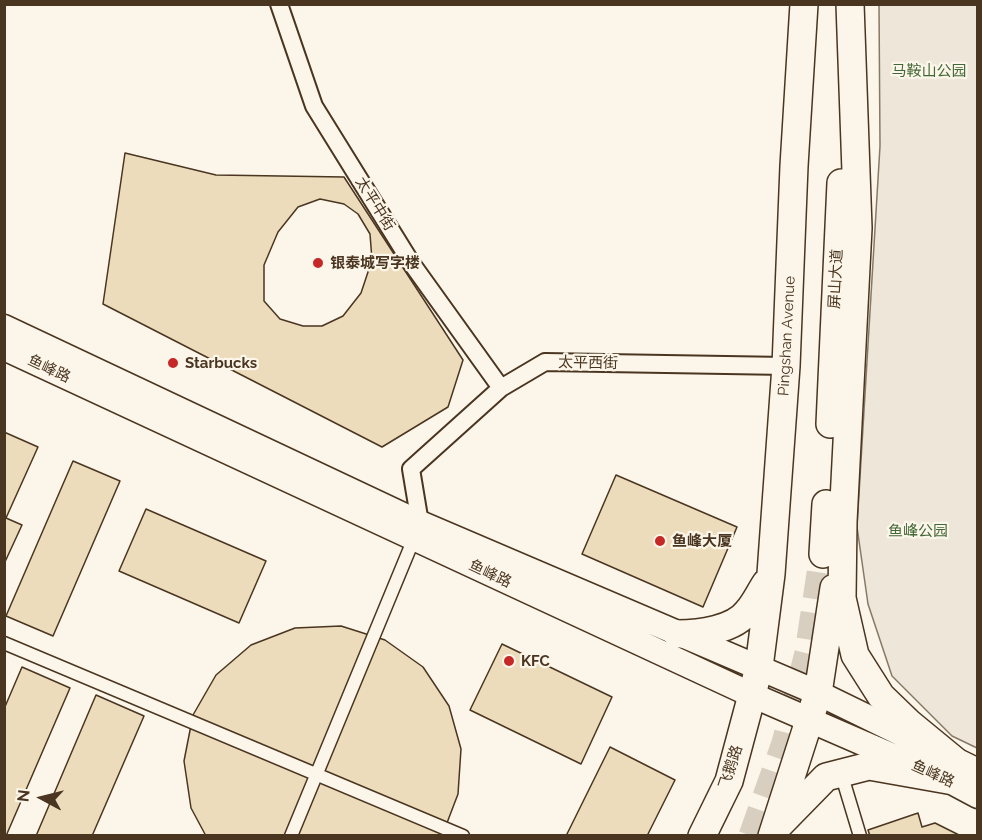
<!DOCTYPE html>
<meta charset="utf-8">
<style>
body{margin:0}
#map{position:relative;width:982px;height:840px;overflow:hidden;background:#fbf6e9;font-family:Raleway,sans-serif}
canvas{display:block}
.frame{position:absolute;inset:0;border:6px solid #4a3520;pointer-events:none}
.north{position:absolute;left:12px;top:768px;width:60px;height:60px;-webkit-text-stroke:4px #fbf6e9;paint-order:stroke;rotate:277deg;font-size:16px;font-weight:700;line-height:24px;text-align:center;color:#4a3520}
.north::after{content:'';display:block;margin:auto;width:21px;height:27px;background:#4a3520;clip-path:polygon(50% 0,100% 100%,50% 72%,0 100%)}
</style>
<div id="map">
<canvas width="982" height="840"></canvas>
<div class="frame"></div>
<div class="north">N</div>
</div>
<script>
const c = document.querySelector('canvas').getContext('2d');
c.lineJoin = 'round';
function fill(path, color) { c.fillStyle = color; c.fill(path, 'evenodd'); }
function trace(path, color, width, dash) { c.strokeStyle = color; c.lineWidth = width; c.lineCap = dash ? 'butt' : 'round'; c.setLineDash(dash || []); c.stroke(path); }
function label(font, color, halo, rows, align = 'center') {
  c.font = font + ' Raleway,"Noto Sans SC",sans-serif'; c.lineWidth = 4.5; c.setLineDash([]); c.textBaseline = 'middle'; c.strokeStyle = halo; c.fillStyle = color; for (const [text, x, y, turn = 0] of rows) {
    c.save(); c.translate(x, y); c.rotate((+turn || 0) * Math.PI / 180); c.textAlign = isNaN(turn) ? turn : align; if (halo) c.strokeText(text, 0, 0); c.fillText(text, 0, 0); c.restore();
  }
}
const green = new Path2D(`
 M879,5H977V748L952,736L892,676L868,604L857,527L880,146Z`);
const building = new Path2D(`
 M125,153L216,175L344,177L463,360L448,407L382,447L103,304Z
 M320,199L344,204L358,214L370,234L372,260L361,293L343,316L322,326H303L280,319L264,301V265L278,232L298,207Z
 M4,432L38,447L6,518L22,525L4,564Z
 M73,461L120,481L53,636L6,616Z
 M616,475L737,527L703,607L582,554Z
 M146,509L266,561L239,623L119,571Z
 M341,626L385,640L423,667L449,706L461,749L458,794L442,836H206L191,808L184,761L193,715L216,675L251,645L295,628Z
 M502,644L612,697L581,764L470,710Z
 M22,667L70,688L6,836H4V709Z
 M96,695L144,716L92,836H36Z
 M610,747L675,780L647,836H566Z
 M918,813L922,827L935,823L961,836H870L868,830Z`);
const primaryTunnel = new Path2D(`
 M752,836L785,743L808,653L823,554`);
const pedestrian = new Path2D(`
 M4,643L463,836
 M841,773L860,836
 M291,836L415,536`);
const minor = new Path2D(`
 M279,4L314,106L412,264L501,388
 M420,523L411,469L501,388L545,362L786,366`);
const secondary = new Path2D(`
 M4,327L420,523L818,693L978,771
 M4,348L752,695L948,780L978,796`);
const primary = new Path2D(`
 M850,4L858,228L843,521L842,598L855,655L881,696L909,723L954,760
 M830,424L841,183
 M823,554L826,504
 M677,634C699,634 734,630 748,611C755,603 760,592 766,583
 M780,824L826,777L869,766L948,780
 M702,836L729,781L752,695L759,667L771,574L786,366L794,166L804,4
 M772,836L818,693L834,588`);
const markers = [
 [318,263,6,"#c62828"],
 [173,363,6,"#c62828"],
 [660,541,6,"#c62828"],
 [509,661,6,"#c62828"]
];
const parkNames = [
 ["马鞍山公园",929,71],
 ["鱼峰公园",918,531]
];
const streetNames = [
 ["太平中街",375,204,58],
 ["屏山大道",836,279,-87],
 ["Pingshan Avenue",787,336,-87],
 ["太平西街",588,363,1],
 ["鱼峰路",49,369,25],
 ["鱼峰路",490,574,25],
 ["飞鹅路",731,767,-72],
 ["鱼峰路",933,774,24]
];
const poiNames = [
 ["银泰城写字楼",330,263],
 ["Starbucks",185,363],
 ["鱼峰大厦",672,541],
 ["KFC",521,661]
];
fill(green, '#ede6d9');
trace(green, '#887966', 1.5);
fill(building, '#ecdcbc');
trace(building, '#4a3520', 1.5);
trace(primaryTunnel, '#d8cfc1', 27, [27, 14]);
trace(pedestrian, '#4a3520', 15);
trace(minor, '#4a3520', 20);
trace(secondary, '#4a3520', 27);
trace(primary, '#4a3520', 30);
trace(pedestrian, '#fbf6e9', 12);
trace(minor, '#fbf6e9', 16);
trace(secondary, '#fbf6e9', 24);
trace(primary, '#fbf6e9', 27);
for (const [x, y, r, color] of markers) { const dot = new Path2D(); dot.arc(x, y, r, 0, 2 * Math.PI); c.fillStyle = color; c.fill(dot); trace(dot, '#fbf6e9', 2); }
label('15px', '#436837', '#fbf6e9', parkNames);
label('15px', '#4a3520', '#fbf6e9', streetNames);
label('bold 15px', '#4a3520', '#fbf6e9', poiNames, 'left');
</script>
